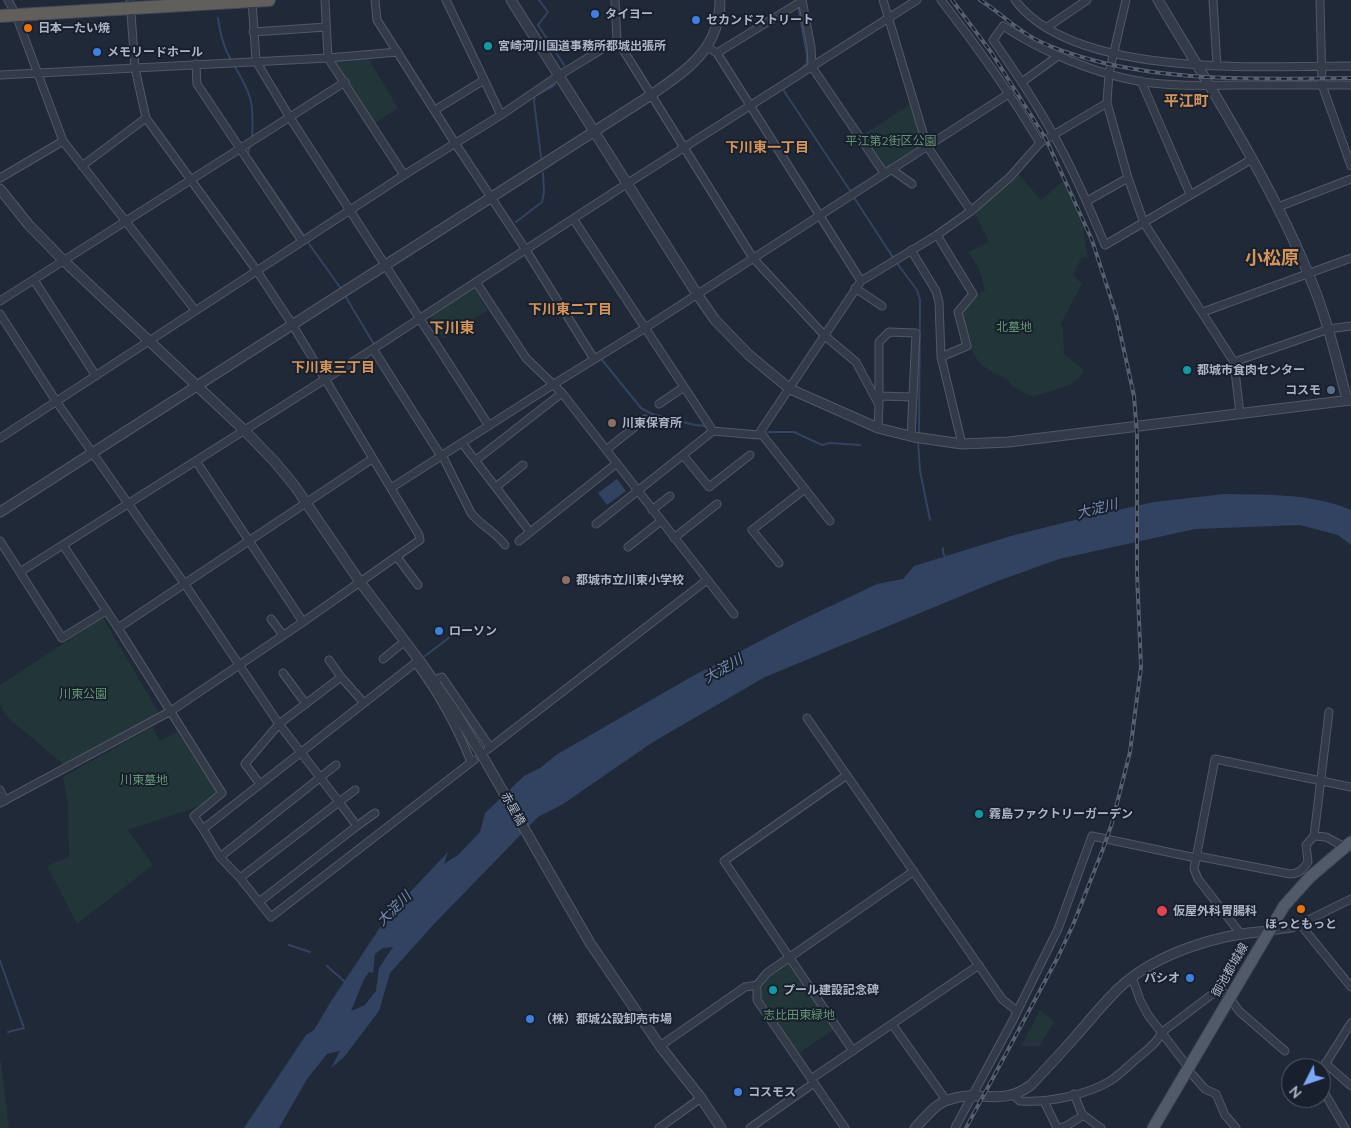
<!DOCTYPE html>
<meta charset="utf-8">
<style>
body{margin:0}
#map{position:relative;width:1351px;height:1128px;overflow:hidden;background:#202938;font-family:Mulish,sans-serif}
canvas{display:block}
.north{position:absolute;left:1281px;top:1058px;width:50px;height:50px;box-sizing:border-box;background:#19202d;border:1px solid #545c6a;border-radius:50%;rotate:229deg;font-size:14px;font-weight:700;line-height:20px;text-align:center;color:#adb5c5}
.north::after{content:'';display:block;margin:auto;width:18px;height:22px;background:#7da7fb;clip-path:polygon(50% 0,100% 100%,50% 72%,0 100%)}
</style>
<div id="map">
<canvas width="1351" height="1128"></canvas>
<div class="north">N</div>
</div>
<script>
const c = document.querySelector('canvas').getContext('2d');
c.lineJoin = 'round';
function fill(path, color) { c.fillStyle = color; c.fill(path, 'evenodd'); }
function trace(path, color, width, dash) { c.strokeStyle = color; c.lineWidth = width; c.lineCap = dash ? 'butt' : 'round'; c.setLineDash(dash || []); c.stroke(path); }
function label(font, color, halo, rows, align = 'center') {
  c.font = font + ' Mulish,"Noto Sans JP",sans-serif'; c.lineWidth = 4; c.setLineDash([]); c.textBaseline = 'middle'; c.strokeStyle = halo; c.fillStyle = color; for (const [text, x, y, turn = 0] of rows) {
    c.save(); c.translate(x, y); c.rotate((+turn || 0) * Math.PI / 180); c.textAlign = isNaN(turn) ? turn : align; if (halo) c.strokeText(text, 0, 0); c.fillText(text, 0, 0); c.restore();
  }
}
const green = new Path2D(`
 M367,56L398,108L375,123L336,62L337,58Z
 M911,104L922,143L920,147L886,170L883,168L861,136Z
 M1018,173L1041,200L1063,181L1083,226L1088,258L1082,257L1073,275L1082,284L1060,325L1063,328L1064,354L1084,370C1077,387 1050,391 1034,396L1028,395L1012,386L1006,378L993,373L981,364L973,354L962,313L974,297L985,290L979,269L968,252L989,242L974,212Z
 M473,287L488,310L443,339L429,316Z
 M103,618L160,715L63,764L7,717L0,705V685Z
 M152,727L160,741L177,732L218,792L197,807L128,830L153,865L77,924L47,866L69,857L68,805L63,777Z
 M789,964L835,1029L799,1053L762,1001C758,981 775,974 789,964Z
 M1040,1010L1054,1022L1039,1047L1021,1046Z
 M0,1060L1,1062L9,1128H0Z`);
const water = new Path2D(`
 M617,479L626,491L607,505L598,493Z
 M1225,494C1268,495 1311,493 1351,510V545L1338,535L1300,525L1195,529L1059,559L995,582L765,677L653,742L563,804L538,817L434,924L390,973L379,1011L344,1057L331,1068L340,1051L327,1054L307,1079L279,1128H244L306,1035L314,1030L330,1003L381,926L396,907L448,852L444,864L458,855L480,832L485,813L524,776L540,768L556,755L691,677L791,625L877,584L903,579L914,566L1011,536L1091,516L1154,502ZM393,947L379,968L376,991L365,1005L351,1011L364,979L369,972L373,973L375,954L383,948Z`);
const stream = new Path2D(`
 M539,0L548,12L538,25L564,65
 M797,0L807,56V63L799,71
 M218,18C220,33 223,47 231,60
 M233,64C252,94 254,103 252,138
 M782,88L851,192
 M248,154L250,145
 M541,157L534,101L535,96L555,85
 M251,158L305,237
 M853,196L896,262L917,290L920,300L919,434
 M516,222L542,202L544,192L543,173
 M307,241L342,290
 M344,294L375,346
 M602,360L641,408L652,414L695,425L706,426
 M768,432H794L822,445L830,443L860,445
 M918,441L920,471L930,520
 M943,548V553L946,558
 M425,656L463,627
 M289,945L310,952
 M0,961L24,1028L8,1032
 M327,966L344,981`);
const minor = new Path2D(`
 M8,0L16,15L63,141L195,310
 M252,0L256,61L289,116L489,426
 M325,0L328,58L404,175
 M375,0L377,20L455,143L526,250L594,359
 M446,0L501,115
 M615,0L617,40L753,258L825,336L856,362L879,405L878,428
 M802,0L811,47L812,67L884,173
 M883,0L927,146L971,211
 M941,0C977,46 1010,93 1040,143
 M1015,0C1074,79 1262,66 1351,66
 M1126,0L1109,73L1107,103L1128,178L1144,223L1234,362L1240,414
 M1213,0L1217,66
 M1320,0L1322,85L1351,166
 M1046,28L1087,0
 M253,32L326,27
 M707,47L717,53L861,281
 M717,53L802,1
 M196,64L197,84L302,241
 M0,75L328,58L398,52
 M1141,81L1190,194
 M1022,82L1058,56
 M435,110L484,80
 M1252,159L1105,245C1089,207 1073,169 1053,134C1035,101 1014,70 993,40L1003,26C1043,52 1095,74 1143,82C1173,86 1203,86 1233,85C1273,85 1312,85 1351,85
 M82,166L146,118
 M891,169L912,184
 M0,178L63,141
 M1087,201L1128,178
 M1278,207L1351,179
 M574,220L713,431
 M937,235L973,294L958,312L967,346L941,357
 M911,250L936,291L939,302L941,357L962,444
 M34,280L96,376
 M476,282L526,358L562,393L734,614
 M855,288L882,306
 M0,301L345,82
 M1203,312L1351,258
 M0,314L56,401L184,583L279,724L339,802L240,878
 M373,349L441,456
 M1234,362L1329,329L1351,326
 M879,396L913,397
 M879,403V342L889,332L916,333L911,437
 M659,404L684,387
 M760,432L830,521
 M0,438L404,175L501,115L558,76L617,40
 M462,443L530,532
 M607,449L645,419
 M442,455L471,513C481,526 496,532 505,545
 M683,455L709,487L750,455
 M476,460L562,393
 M196,461L303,622
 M496,487L523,465
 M391,488L554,384L645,328L1010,93
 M652,510L670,496
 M596,524L713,431L758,435L861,281L937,235L971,211L1010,177L1040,143L1107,103
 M674,538L717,504
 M0,541L62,638L106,611
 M519,541L617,463
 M63,545L118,628L222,793L194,816L203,829
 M628,547L661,521
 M397,557L418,585
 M779,563L752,530L805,489
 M20,572L373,349L628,183L917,0
 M271,619L283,635
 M118,628L372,459
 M383,659L405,641
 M329,660L341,677
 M419,660L203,829L220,857L240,878L271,917L474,760
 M416,663C438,693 457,727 471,762
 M283,673L306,704
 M433,680L442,677L490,747
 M807,718L1002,999L1017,1011
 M487,750L707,580
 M847,775L724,861L853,1051
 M260,784L245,764L279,724L341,677L364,703
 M0,790L5,801
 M0,803L171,711L303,622L420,540L419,535L292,324L257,271L146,118L135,68L130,0
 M357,826L375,813
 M1314,836L1326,837L1345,847
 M1197,856L1290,874C1299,874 1303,869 1308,862L1306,845L1314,836L1329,712
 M220,857L336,765
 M259,902L357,826L339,802L355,790
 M1300,924L1351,987
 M1269,931L1292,928L1351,899
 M1240,933L1198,879L1194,869L1215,759L1351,787
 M1132,977L1140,1000L1148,1015L1188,1067L1190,1072L1205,1089L1216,1094L1225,1115L1236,1128
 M892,1024L946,1100
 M660,1046L745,987L757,985
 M1325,1063L1351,1086
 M1321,1071L1351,1023
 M811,1079L979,965
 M1321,1087L1345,1128
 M1074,1094L1082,1114L1101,1128
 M1013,1095L1020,1101C1047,1103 1087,1095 1110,1081C1121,1074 1130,1064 1140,1056C1147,1050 1158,1042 1161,1033L1219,989L1230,998L1239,1011L1285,1051
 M1044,1101L1057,1128
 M659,1128L701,1098
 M750,1128L814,1083
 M845,1128L757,1000V985L767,973L914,871
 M955,1128L1013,1020L1058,929L1092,836L1196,858
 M1059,1128L1066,1126L1084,1115`);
const tertiary = new Path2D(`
 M511,0L697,294L715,320L749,355L790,389L878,428L914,437L962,444L1009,442L1351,400
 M1158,0C1211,89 1268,177 1308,273C1326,314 1336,357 1347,400
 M0,189L28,224L64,261L244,430L274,461L294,485L360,582L419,660L456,713L486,762L590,943L660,1046L701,1098L721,1128
 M0,512L651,95C687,70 720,49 720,0
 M915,1128C925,1118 935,1104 948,1100C979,1088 1000,1108 1031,1085C1046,1069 1061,1053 1075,1037C1089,1021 1103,1004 1118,989C1156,953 1218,934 1269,931`);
const primary = new Path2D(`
 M1153,1128L1284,906L1310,877L1351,842`);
const trunk = new Path2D(`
 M0,16L269,0`);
const rail = new Path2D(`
 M952,0L991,52L1046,139L1092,240L1116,314L1134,396L1137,435V574L1141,667L1130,752L1112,823L1103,849L1073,925L1058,957L966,1128
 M980,0C998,11 1015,28 1033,38C1055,50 1080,57 1104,63C1185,82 1269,79 1351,78`);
const markers = [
 [595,14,5,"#3f7fe0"],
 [696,20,5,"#3f7fe0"],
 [28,28,5,"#e8710a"],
 [488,46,5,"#0f9aa8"],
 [97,52,5,"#3f7fe0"],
 [1187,370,5,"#0f9aa8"],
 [1331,390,5,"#5c6f8a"],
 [612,423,5,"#8d6e63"],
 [566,580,5,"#8d6e63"],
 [439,631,5,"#3f7fe0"],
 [979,814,5,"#0f9aa8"],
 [1301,909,5,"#e8710a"],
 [1162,911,6,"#e0444e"],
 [1190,978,5,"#3f7fe0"],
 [773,990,5,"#0f9aa8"],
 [530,1019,5,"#3f7fe0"],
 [738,1092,5,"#3f7fe0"]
];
const poiNames = [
 ["タイヨー",605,14],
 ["セカンドストリート",706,20],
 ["日本一たい焼",38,28],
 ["宮崎河川国道事務所都城出張所",498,46],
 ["メモリードホール",107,52],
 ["都城市食肉センター",1197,370],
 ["コスモ",1321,390,"right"],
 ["川東保育所",622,423],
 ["都城市立川東小学校",576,580],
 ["ローソン",449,631],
 ["霧島ファクトリーガーデン",989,814],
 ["仮屋外科胃腸科",1173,911],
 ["ほっともっと",1301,924,"center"],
 ["パシオ",1180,978,"right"],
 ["プール建設記念碑",783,990],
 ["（株）都城公設卸売市場",540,1019],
 ["コスモス",748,1092]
];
const parkNames = [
 ["平江第2街区公園",891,141],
 ["北墓地",1014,327],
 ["川東公園",83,694],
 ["川東墓地",144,780],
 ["志比田東緑地",799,1015]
];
const streetNames = [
 ["赤星橋",513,809,61],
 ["御池都城線",1230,970,-60]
];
const neighbourhoodNames = [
 ["下川東一丁目",767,148],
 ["下川東二丁目",570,310],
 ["下川東三丁目",333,368]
];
const waterNames = [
 ["大淀川",1097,509,-14],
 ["大淀川",723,669,-30],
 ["大淀川",394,909,-45]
];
const quarterNames = [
 ["平江町",1186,101],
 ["下川東",452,328]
];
const districtNames = [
 ["小松原",1272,259]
];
fill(green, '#223539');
fill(water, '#324361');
trace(stream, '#324361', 2);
trace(minor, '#515866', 9);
trace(tertiary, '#515866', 11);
trace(primary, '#3d4452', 13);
trace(trunk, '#3e4553', 14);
trace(minor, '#333b49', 7);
trace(tertiary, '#333b49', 9);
trace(primary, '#515a69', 11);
trace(trunk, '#605f5c', 12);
trace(rail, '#555f70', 4);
trace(rail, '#19202d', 2, [5.5]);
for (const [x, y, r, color] of markers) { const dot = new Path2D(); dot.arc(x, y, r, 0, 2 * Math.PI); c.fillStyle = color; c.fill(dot); trace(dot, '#19202d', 2); }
label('bold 12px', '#adb5c5', '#19202d', poiNames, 'left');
label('12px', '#649673', '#19202d', parkNames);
label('12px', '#adb5c5', '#19202d', streetNames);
label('bold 14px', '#d69558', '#19202d', neighbourhoodNames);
label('italic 14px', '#748aaf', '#19202d', waterNames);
label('bold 15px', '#d69558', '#19202d', quarterNames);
label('bold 18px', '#d69558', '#19202d', districtNames);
</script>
